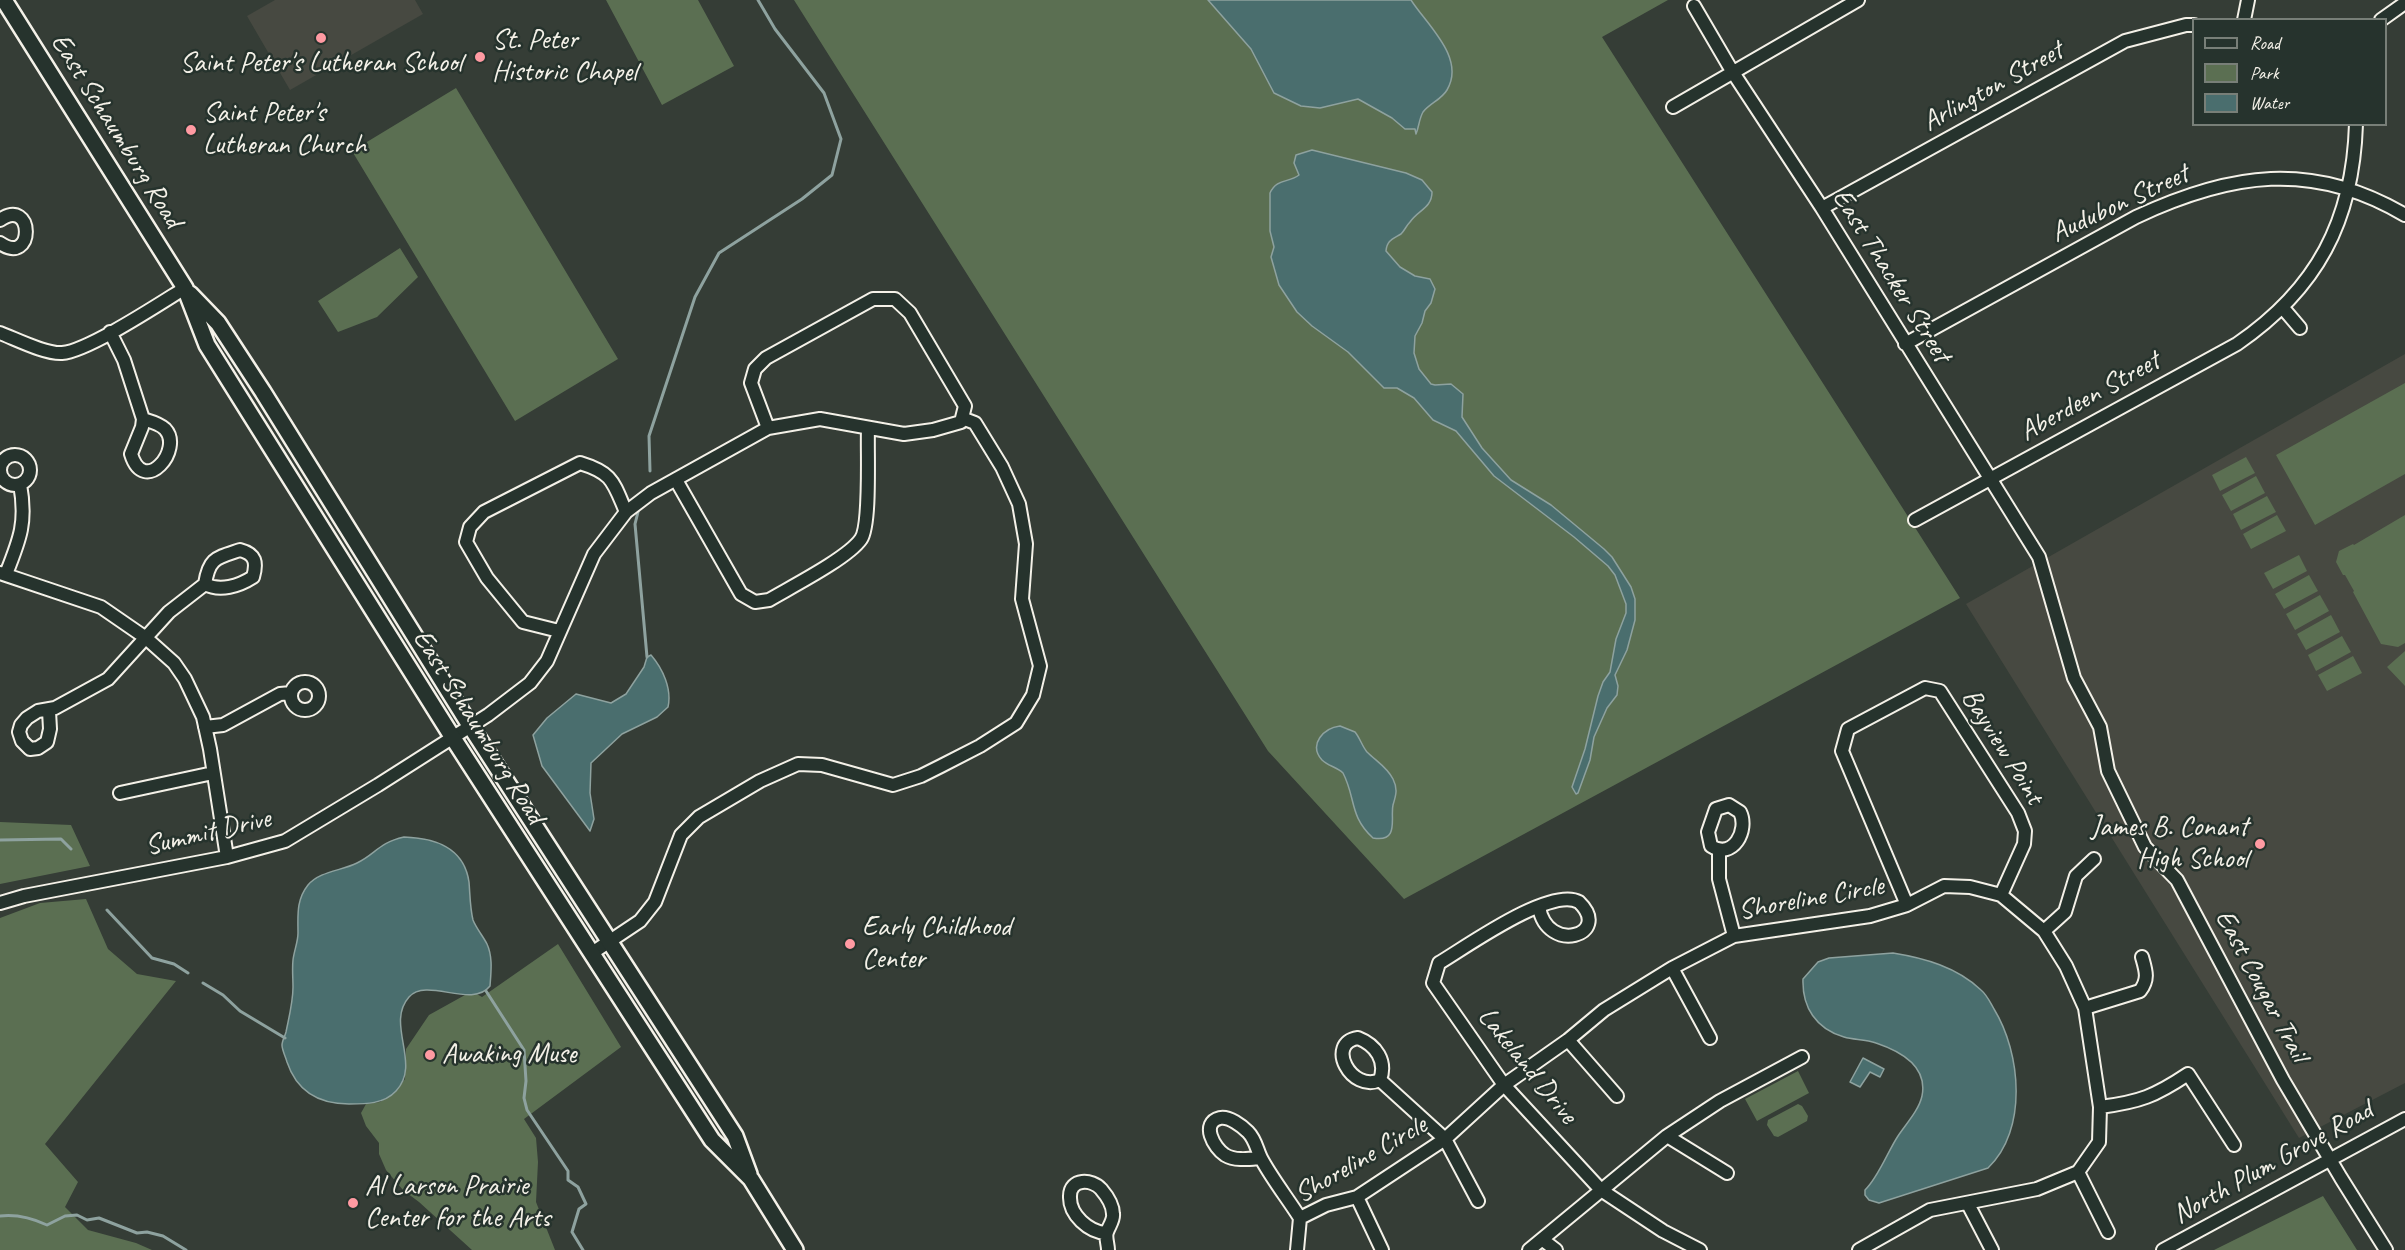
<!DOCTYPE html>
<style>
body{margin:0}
#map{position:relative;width:2405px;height:1250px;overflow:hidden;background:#353d36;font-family:Caveat,sans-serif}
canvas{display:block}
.legend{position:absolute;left:2192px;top:18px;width:195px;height:108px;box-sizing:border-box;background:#26332d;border:2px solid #787f78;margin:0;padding:8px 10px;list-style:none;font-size:18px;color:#f4f1e8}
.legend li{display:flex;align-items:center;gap:12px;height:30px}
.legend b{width:30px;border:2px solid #787f78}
</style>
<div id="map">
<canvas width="2405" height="1250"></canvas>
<ul class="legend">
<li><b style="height:8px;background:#26332d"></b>Road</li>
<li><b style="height:16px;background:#5b6f52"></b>Park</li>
<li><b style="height:16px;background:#4a6e6e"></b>Water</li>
</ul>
</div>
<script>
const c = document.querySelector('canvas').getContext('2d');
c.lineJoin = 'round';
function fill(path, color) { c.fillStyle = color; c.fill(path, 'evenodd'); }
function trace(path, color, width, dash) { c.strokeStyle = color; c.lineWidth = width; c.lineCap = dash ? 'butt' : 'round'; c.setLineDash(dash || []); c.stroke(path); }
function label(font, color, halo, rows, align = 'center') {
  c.font = font + ' Caveat,sans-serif'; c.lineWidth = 5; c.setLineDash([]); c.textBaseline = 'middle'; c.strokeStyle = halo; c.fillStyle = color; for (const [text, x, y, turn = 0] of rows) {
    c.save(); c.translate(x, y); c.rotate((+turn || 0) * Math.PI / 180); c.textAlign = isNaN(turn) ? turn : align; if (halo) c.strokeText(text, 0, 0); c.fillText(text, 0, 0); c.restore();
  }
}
const built = new Path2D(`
 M275,0H415L423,14L290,90L247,16Z
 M2405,354V1083L2299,1138L1966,604Z`);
const green = new Path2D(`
 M606,0H698L734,66L662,105Z
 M794,0H1668L1602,37L1960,598L1404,899L1268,751Z
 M456,88L618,359L515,421L352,151Z
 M400,248L418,277L377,317L338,332L318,301Z
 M2405,383V474L2315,525L2276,455Z
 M2246,457L2255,473L2220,491L2212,475Z
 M2256,476L2265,493L2231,511L2222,495Z
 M2267,496L2276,512L2241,530L2233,514Z
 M2277,515L2286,531L2251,549L2243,534Z
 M2405,515V643L2398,647L2381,644L2353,592L2354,591L2345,575H2343L2336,562L2339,551L2353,544L2354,545Z
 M2299,555L2307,571L2273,589L2264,573Z
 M2309,575L2318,591L2284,609L2275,594Z
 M2320,595L2329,611L2295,630L2286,614Z
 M2331,615L2340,632L2306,650L2297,634Z
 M2342,636L2351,652L2316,671L2308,655Z
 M2405,651V686L2387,667Z
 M2353,656L2362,673L2327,691L2318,675Z
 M0,822L71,825L90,866L0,884Z
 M86,899L108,949L137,974L176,981L45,1144L78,1182L65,1207L88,1230L136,1243L152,1250H0V918L40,903Z
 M558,944L621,1047L524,1119L536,1138L538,1162L536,1202L555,1250H472L419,1202L403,1190L386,1170L379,1154V1143L366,1126L361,1113L366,1104L380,1102L395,1092L405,1079L406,1049L429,1015L465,995L475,993L482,997Z
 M1798,1071L1809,1093L1757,1121L1745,1099Z
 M1798,1104L1802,1106L1808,1116L1807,1121L1778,1137L1774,1136L1767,1125L1768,1120Z
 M2323,1196L2357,1250H2214Z`);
const water = new Path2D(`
 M1208,0H1411C1427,25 1466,58 1447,90C1441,100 1430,103 1423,112C1419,119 1419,127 1416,134L1415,129H1405L1392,118L1358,99L1320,108L1301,106L1274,93L1251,49Z
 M1312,150L1406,173L1422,180L1432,192C1432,208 1418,210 1410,222C1406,226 1405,230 1401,234C1393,239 1387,240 1386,251L1400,267L1415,276L1430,279L1435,289L1431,303L1425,311L1422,323L1415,336L1414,353L1419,369L1431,384L1435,385L1451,384L1463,394L1462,417L1482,448L1511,480L1551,505L1604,549L1612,557L1631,587L1635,599V620L1627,650L1615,675L1618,686L1617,695L1607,708L1594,737L1590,760L1578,793L1576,794L1572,787L1585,749L1598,696L1603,682L1610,672L1616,639L1626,613V604L1615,575L1608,566L1574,537L1494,476L1456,431L1433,420L1414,398L1397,388H1384L1348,352L1312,326L1297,312L1279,285L1271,257L1274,247L1270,231V193C1277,178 1289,183 1299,175L1294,163L1296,155Z
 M651,655C663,669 672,689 668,707L657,717L622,734L591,763L590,793L594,819L590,831L542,766L533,735L547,718L576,694L611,703L626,694L644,667L647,657Z
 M1340,726L1355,732C1360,738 1362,746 1367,752C1376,761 1387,767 1393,779C1398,789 1396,795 1393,805C1390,817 1400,843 1373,838C1349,816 1356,798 1343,773C1337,767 1328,766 1322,760C1308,744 1324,728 1340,726Z
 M404,837C435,838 464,847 469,882C470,894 470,908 473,920C476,928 483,936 487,944C493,957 491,972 490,986C472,1009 427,977 409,997C385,1024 422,1064 396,1091C384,1104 366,1104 349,1104C319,1104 297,1092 287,1062C286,1058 282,1050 282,1045C282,1041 285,1036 286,1032C289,1017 293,1002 293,987C293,978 292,969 293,960C294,951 298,942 298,933C298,916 296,900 308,885C320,871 341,871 357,863C376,854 378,843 404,837Z
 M1893,953C1924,958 1957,967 1981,990C1987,995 1990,1002 1994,1009C2021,1053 2028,1130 1988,1168L1879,1203L1869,1200L1865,1195V1190C1878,1178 1888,1151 1898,1136C1906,1124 1919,1110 1922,1096C1928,1066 1900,1051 1876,1043C1865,1039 1854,1040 1844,1037C1816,1029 1802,1007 1803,979L1818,962L1829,958Z
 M1863,1058L1884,1069L1880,1077L1870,1072L1860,1087L1850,1082Z`);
const stream = new Path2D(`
 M650,471L649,436L695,297L719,253L802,199L832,175L841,139L824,93L775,29L758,0
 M638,512L635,524L647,657
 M0,840L61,839L71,849
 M107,910L152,958L174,964L188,973
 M203,983L223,995L240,1011L285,1038
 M486,991L524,1050L526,1081L524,1098L527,1110L568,1171V1180L578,1187L586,1204L579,1209L572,1232L583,1250
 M0,1216C17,1214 32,1218 47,1225L65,1216L77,1215L87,1220L99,1218L137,1233L147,1232L163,1236L186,1250`);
const minor = new Path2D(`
 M1694,6L1732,71L1822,208L2039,557L2074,678L2100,727L2108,771L2145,847L2177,880L2283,1080L2341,1178L2386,1250
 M2244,20L2248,0
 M2381,20L2405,3
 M1673,107L1858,0
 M1822,208L2125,41L2186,25H2194
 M0,220C34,196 35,267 0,243
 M2283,308L2300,328
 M110,332L124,360L143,419
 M0,333C16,339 45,354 62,353C88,351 159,304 185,288
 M1905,344L2136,217C2230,173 2312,160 2405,215
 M143,419C149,421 159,423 165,429C184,449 144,497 131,454L142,427Z
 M0 470a15 15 0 1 1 30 0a15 15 0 1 1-30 0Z
 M676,480L741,594L755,602L769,600C791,587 848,558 861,539C871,524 867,450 868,428
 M1915,520L2237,344C2317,289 2353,221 2356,124
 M240,550C256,554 257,563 253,577C239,586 220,592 205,584C209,558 216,558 240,550Z
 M0,573L101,607L146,638L174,663L185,679L203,717L210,749L227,857
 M6,574C20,539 27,522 20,484
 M559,631L523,622L487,578L466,542L470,527L484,512L580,463C613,473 613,482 626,512
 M291 696a14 14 0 1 1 28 0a14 14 0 1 1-28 0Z
 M49,711L50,729L47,742L38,748L30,749L22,741L19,732L21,725L27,718L38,711L55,708L108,679L169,612L205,584
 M205,727L223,725L280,694L291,693
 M120,793L213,773
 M1729,805L1740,812C1749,830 1733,860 1711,846L1708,832L1716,809Z
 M1719,851V879L1734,936
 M0,903L24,896L227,857L285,841L378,785L488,715L530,683L547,661L594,554L626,512L651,493L768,428L820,419L904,434L933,430L961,422L965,406L910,313L895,299H873L766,358L755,369L751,383L768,428
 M1907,905L1842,751L1848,729L1925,688L1940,691L2018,813L2025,831L2024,844L2001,895
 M1539,907C1547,955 1613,935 1579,902C1551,886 1466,947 1439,963L1433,983L1504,1085L1601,1190L1663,1231L1700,1250
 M2044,931L2065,912L2076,876L2094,859
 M592,953L640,921L655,902L681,835L699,817L760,781L798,764L822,765L893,785L921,776L941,766L980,746L1016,723L1033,695L1040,666L1022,599L1026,544L1019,504L1002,467L975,423L962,418
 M1672,968L1710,1038
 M2085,1008L2140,991C2149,979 2146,971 2142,957
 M1358,1038C1376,1045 1387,1061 1380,1080C1351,1093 1325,1043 1358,1038Z
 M1568,1040L1617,1096
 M1380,1080L1445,1139L1478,1201
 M2100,1107C2140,1102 2155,1096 2188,1074L2234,1145
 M1667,1136L1727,1173
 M1260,1158C1249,1159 1235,1161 1225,1155C1214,1148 1200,1123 1220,1118C1229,1116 1242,1126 1248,1132C1256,1140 1257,1151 1262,1160C1273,1180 1288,1199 1300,1218
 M2078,1172L2108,1232
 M1357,1197L1382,1250
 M1968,1204L1992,1250
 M1106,1233C1089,1232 1069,1215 1070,1196C1070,1178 1092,1179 1101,1189C1107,1196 1113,1205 1113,1214C1114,1220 1109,1226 1107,1232C1105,1237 1108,1244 1108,1250
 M1543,1240L1556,1250
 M1297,1250L1300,1218L1326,1205L1357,1197L1445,1139L1504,1085L1568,1040L1604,1010L1672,968L1734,936L1870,916L1907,905L1944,886L1970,887L2001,895L2044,931L2066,966L2085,1008L2100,1107L2099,1142L2078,1172L2037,1189L1930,1210L1859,1250
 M1529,1250L1667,1136L1720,1101L1802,1057
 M2163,1250L2405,1119`);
const major = new Path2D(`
 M4,0L185,288L207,345L453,738L712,1140L751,1179L795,1250
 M190,294L218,323L263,392L471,727L735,1136L749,1174`);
const markers = [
 [321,38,6,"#ff9aa2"],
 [480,57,6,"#ff9aa2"],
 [191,130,6,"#ff9aa2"],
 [2260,844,6,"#ff9aa2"],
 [850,944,6,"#ff9aa2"],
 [430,1055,6,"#ff9aa2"],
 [353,1203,6,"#ff9aa2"]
];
const poiNames = [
 ["St. Peter",492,41],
 ["Historic Chapel",492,73],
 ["Saint Peter's Lutheran School",321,64,"center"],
 ["Saint Peter's",203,114],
 ["Lutheran Church",203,146],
 ["James B. Conant",2248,828,"right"],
 ["High School",2248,860,"right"],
 ["Early Childhood",862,928],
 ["Center",862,960],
 ["Awaking Muse",442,1055],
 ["Al Larson Prairie",365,1187],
 ["Center for the Arts",365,1219]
];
const streetNames = [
 ["Arlington Street",1993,87,-29],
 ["East Schaumburg Road",116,131,58],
 ["Audubon Street",2120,204,-25],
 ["East Thacker Street",1891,276,58],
 ["Aberdeen Street",2090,397,-29],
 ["East Schaumburg Road",478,727,58],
 ["Bayview Point",2002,747,58],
 ["Summit Drive",208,833,-13],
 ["Shoreline Circle",1811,899,-10],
 ["East Cougar Trail",2261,986,62],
 ["Lakeland Drive",1527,1066,51],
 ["Shoreline Circle",1361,1160,-30],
 ["North Plum Grove Road",2273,1163,-29]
];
fill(built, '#474941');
fill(green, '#5b6f52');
fill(water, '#4a6e6e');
trace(water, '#8ea29f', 1.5);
trace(stream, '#8ea29f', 3);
trace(minor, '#f4f1e8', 16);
trace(major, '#f4f1e8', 20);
trace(minor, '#26332d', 12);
trace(major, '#26332d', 15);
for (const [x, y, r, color] of markers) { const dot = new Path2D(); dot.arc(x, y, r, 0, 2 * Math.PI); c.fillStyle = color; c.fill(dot); trace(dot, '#26332d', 2); }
label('28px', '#f4f1e8', '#26332d', poiNames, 'left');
label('28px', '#f4f1e8', '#26332d', streetNames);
</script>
